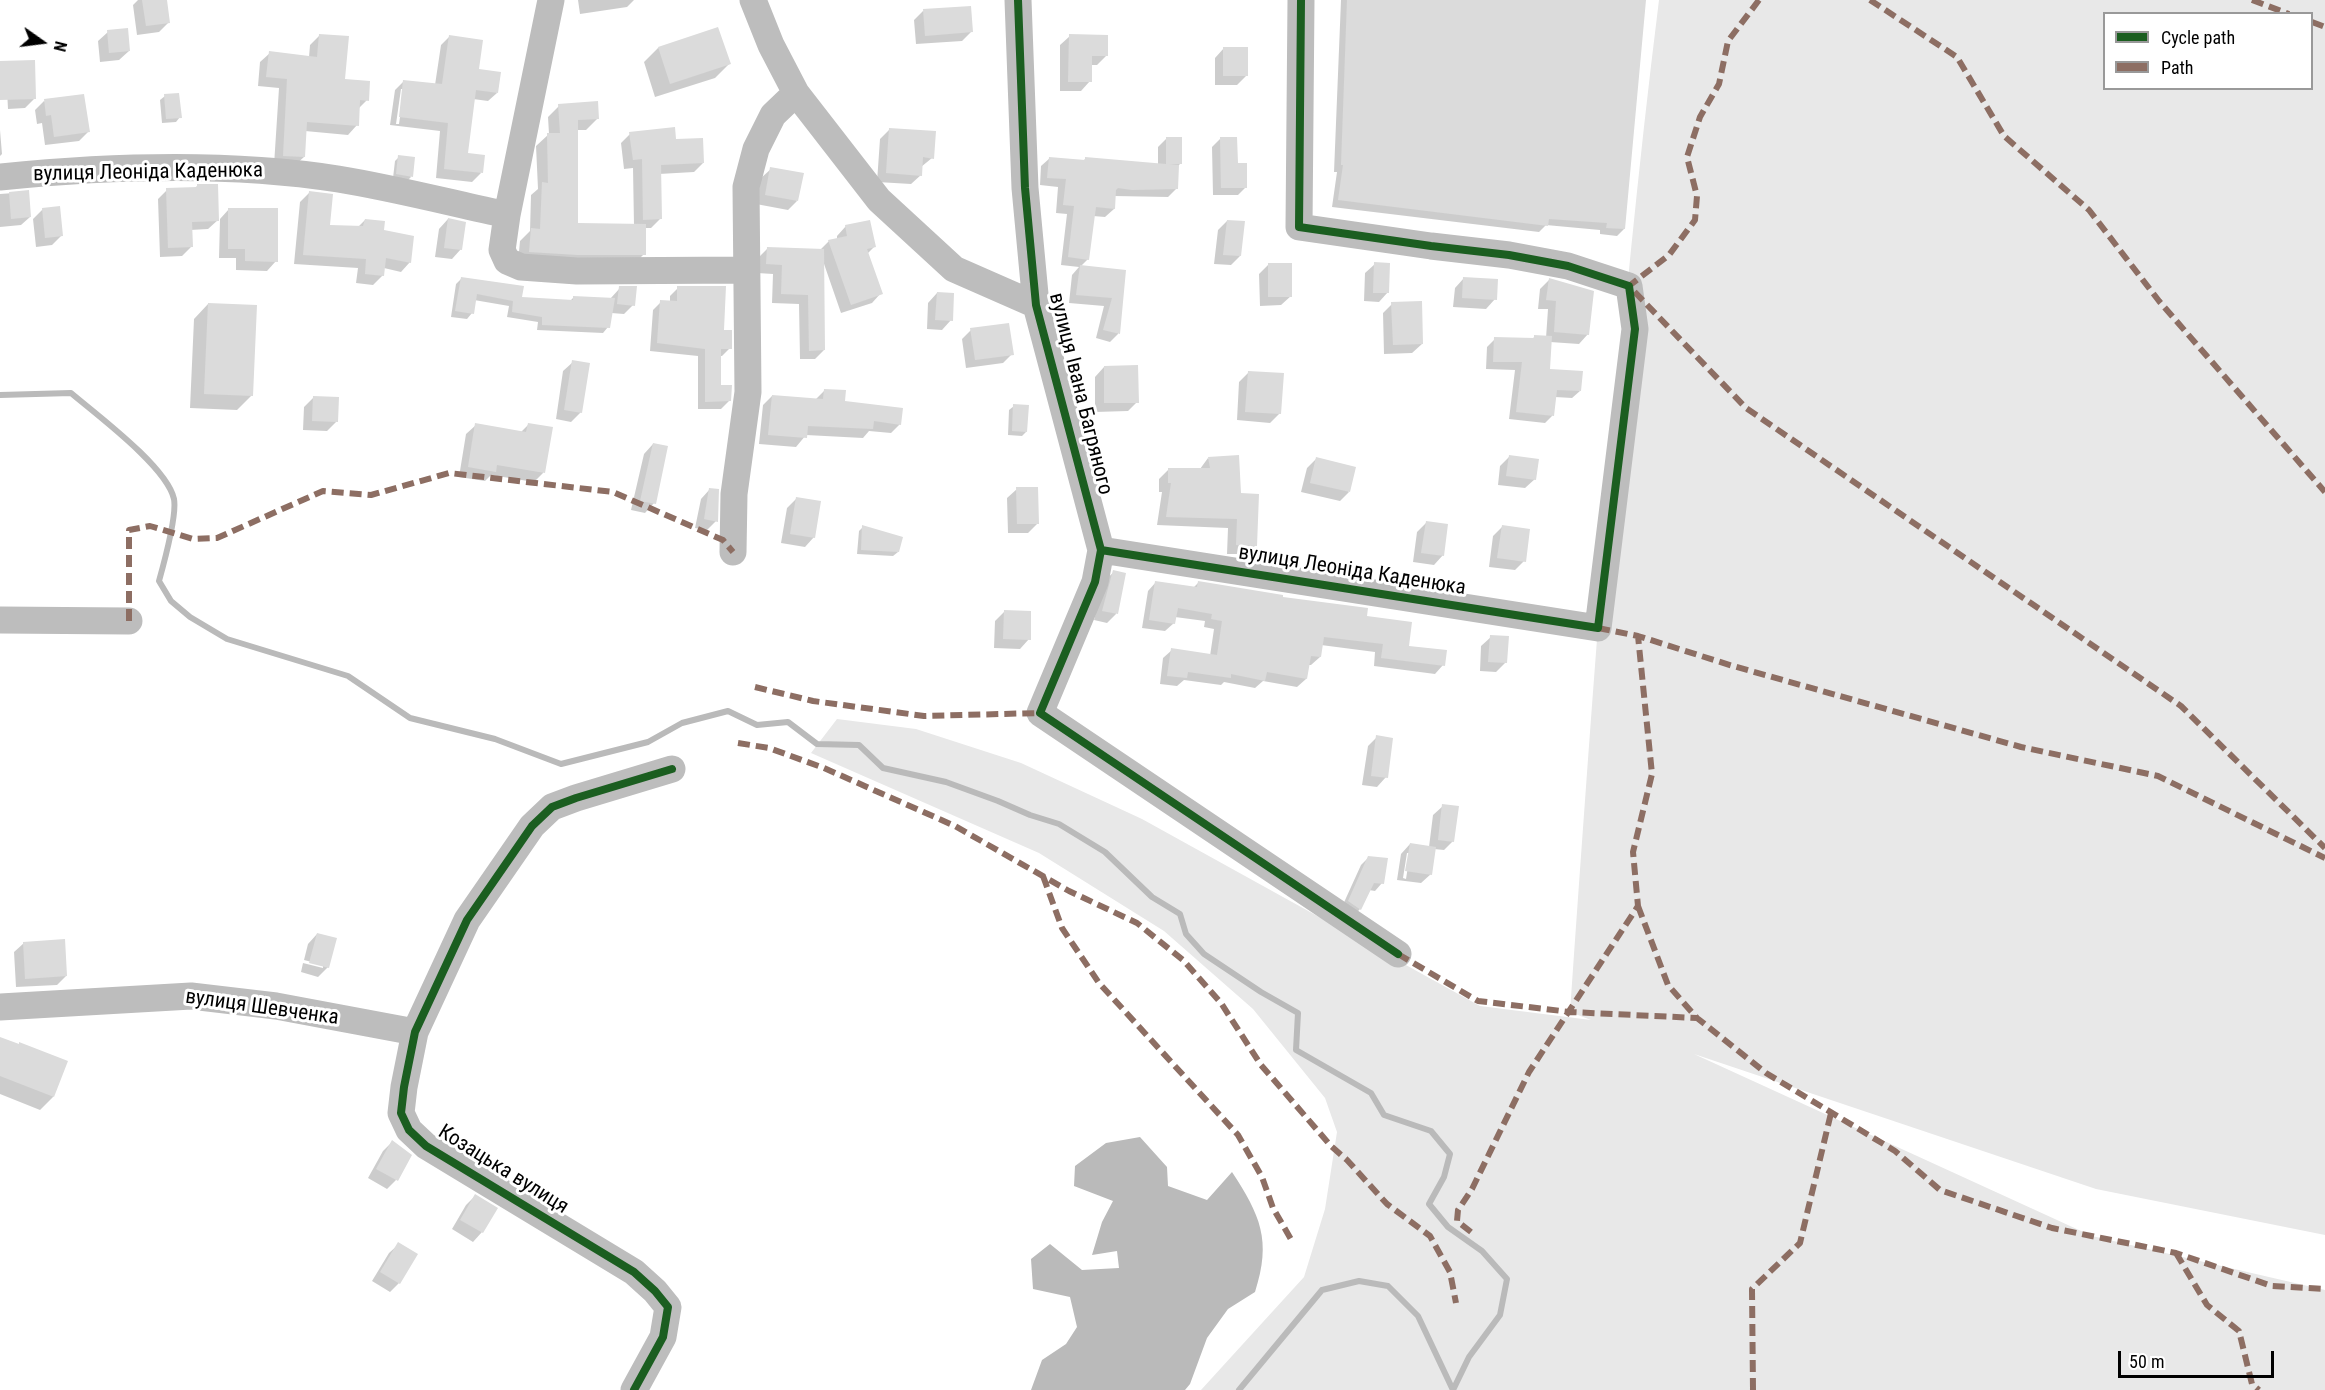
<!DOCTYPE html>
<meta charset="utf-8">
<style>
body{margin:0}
#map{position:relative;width:2325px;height:1390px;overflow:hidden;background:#fff;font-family:"Roboto Condensed",sans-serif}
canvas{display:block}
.legend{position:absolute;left:2103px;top:12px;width:210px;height:78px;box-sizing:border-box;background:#fff;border:2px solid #999;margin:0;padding:8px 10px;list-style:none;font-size:18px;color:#000}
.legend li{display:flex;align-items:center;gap:12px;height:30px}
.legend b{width:30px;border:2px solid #999}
.north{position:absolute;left:12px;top:12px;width:60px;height:60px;-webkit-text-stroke:4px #fff;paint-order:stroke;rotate:104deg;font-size:16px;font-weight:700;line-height:24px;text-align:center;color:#000}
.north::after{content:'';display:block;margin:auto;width:21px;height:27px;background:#000;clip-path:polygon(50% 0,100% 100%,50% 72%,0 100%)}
.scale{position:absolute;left:2118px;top:1351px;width:156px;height:27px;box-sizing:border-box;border:3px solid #000;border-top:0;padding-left:8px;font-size:18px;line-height:21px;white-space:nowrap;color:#000;-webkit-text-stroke:4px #fff;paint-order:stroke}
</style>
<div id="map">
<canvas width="2325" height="1390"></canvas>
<ul class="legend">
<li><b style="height:8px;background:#1b5e20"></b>Cycle path</li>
<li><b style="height:8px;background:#8d6e63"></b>Path</li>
</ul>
<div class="north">N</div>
<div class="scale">50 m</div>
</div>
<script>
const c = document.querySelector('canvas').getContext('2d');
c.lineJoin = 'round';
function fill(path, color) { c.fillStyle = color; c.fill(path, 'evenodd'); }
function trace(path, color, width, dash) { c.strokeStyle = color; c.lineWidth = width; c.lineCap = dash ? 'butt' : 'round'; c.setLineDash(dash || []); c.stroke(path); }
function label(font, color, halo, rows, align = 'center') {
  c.font = font + ' "Roboto Condensed",sans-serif'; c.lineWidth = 6; c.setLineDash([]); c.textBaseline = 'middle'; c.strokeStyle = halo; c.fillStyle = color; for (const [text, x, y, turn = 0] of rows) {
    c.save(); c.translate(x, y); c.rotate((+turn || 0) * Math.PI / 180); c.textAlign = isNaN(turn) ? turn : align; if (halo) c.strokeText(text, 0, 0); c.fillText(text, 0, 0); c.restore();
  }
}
const green = new Path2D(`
 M1659,0H2325V1235L2096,1189L1694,1054L2092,1236L2325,1290V1390H1201L1304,1277L1325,1209L1337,1132L1325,1098L1253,1009L1164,931L1039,853L811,753L837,719L916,729L1021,763L1142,819L1480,1006L1591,1020L1570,1012C1594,674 1617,336 1659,0ZM2104,14H2312V88H2104Z`);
const water = new Path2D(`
 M1140,1137L1167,1167L1168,1186L1207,1200L1232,1172C1260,1215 1272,1240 1255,1292L1228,1309L1207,1338L1190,1384L1185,1390H1031L1042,1360L1066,1344L1077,1327L1070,1297L1033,1289L1031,1259L1050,1244L1082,1270L1119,1268L1117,1251L1092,1255L1102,1222L1113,1201L1074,1186L1075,1166L1106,1143Z`);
const shadow = new Path2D(`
 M138,0H166L169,22L159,32L137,35L133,5Z
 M578,0H634L627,7L580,14Z
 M1341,0H1645L1624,229L1617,236L1600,234V230L1546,225L1539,232L1332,207L1337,172H1334Z
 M923,11L971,32L962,41L916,44L914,20Z
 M108,32L129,51L119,60L100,62L98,41Z
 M320,35L344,81L367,100L358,109L357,125L348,135L305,131L304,157L294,166L274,165L279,88L258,86L260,62L270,53L309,57L310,45Z
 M450,36L497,93L488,101L473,99L466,154L481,173L472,182L436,178L440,131L390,125L395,90L404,81L435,85L441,45ZM401,89H404L399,124H396Z
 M1070,36L1106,56L1097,65H1090V81L1081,91H1060V45Z
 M658,48L729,64L715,78L655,97L644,62Z
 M1224,48L1246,76L1237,85H1215V58Z
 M6,71L34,99L25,108L8,109Z
 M165,96L180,117L176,122L162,123L160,100Z
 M44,101L88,132L79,141L45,145L42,123L37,124L35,110Z
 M559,106L598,118L586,130H576L577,225L634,226L633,168L624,169L621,143L630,134L675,141L703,163L694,172L659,174L660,219L651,228H645L644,254L633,265L518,262L520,241L530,231L531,195L538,189L536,146L549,134L548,117Z
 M0,130L2,154L0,156Z
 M889,130L932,158L921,167V175L911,184L877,182L880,139Z
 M1166,139L1181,163L1177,167V188L1168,197L1114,196V209L1105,217L1093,216L1088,259L1081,266L1125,271L1118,334L1110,342L1096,338L1104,306L1069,303L1072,275L1079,267L1061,265L1067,214L1056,213L1058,187L1040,185L1041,166L1050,158L1082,162L1086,158L1158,164V147Z
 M1220,139L1236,164L1246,187L1238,195H1213L1212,147Z
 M399,157L411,177L407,181L393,178L395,161Z
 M771,169L797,201L788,210L756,204L761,178Z
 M198,185L218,220L208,229L190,230L191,247L182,256L160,257L158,199L167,190L194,189Z
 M27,192L30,217L21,225L0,227V194Z
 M309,193L328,226L358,227L365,220L382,231L410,262L401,272L384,268L383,275L373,285L356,283L358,268L294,264L300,202Z
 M43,209L61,236L52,245L36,247L33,219Z
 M229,209L276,261L267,271L236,270V258H219L220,219Z
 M448,219L461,249L452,259L435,257L439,229Z
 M1227,221L1240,256L1231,265L1214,264L1218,230Z
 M846,226L874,247L867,254L881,293L872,303L841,313L823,261L824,350L815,359H800L799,304L772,303L773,274L757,273L758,258L767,249L820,250L829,241L837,239V236Z
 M1375,264L1388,292L1379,302L1364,301L1365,273Z
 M1268,265L1291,296L1281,305L1260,306L1259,274Z
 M1464,278L1495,299L1486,309L1453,307L1455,288Z
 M461,279L521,299L570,301L574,297L610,299L620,288L633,305L624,314L611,313L608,327L603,333L537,330L538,322L507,317L509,306L474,300L472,313L467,319L451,317L456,284Z
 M1549,280L1588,334L1579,344L1550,342L1548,370L1580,391L1572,398L1555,397L1552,416L1545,423L1509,419L1515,370L1486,369L1487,347L1495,339L1532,340L1534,337L1546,338L1548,309H1538L1540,289Z
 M678,288L722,331L730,348L722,356H720V387L729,401L721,409H698V356L650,351L653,310L661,302H670V296Z
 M937,293L951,320L942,330L927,329L928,303Z
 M208,304L252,395L237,410L190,408L194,319Z
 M1392,304L1422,344L1412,353L1384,354L1383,313Z
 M971,330L1012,354L1003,363L966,368L962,339Z
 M573,362L581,412L571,422L556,419L563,371Z
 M1104,367L1137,402L1128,411L1095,412V377Z
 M1249,372L1280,413L1270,423L1237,420L1239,382Z
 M824,391L844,402L900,424L891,433L869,431L863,438L806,435L796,447L759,444L763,405L772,396L815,400Z
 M314,397L337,421L327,431L303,430L304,407Z
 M1014,406L1026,432L1022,436L1008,435L1009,410Z
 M476,425L521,432L528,425L551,429L543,473L534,482L491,475L485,481L459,477L466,434Z
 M653,444L654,503L645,513L631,510L644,454Z
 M1509,457L1535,479L1525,488L1498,485L1500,466Z
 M1208,458L1239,495L1256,545L1246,554H1227L1228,528L1157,525L1162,492H1159V479L1169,469H1200Z
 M1316,459L1349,492L1340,501L1301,492L1307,468Z
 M710,489L716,521L707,530L695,528L701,499Z
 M1017,489L1038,523L1028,533H1008L1007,498Z
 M796,499L814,537L805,547L781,543L787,508Z
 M1426,523L1443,555L1434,565L1413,562L1417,532Z
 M863,527L898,552L893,556L857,554L859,531Z
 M1502,527L1524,561L1515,570L1489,567L1493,536Z
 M1114,572L1116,614L1107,623L1094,620L1104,581Z
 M1156,582L1193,588L1198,583L1281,598L1365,618L1407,647L1443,665L1435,674L1374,666L1375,652L1321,645L1320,657L1311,665H1308L1306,679L1297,687L1263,681L1255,688L1224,682L1221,685L1184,680L1177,686L1160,684L1163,658L1172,650L1210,656L1214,629L1204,627L1205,621L1175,617L1174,623L1165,631L1142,628L1148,591Z
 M1004,612L1029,639L1020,649L994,648L995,621Z
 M1491,637L1506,662L1496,672L1480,671L1481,646Z
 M1377,737L1386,777L1377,787L1362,785L1368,746Z
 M1443,806L1453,841L1444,850L1434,849L1431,874L1421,883L1397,880L1401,854L1410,844L1429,847L1433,815ZM1407,853H1410L1406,879L1403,878Z
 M1369,857L1382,883L1375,891L1369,890L1360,909L1353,917L1341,909L1361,865Z
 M317,934L328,967L318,977L301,972L303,963L323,968V965L304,960L308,944Z
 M24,943L66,976L57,985L16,987L14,952Z
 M0,1038L66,1062L53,1097L40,1110L0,1094Z
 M392,1142L396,1180L387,1189L368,1178L383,1151Z
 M475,1196L482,1232L473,1242L452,1229L466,1205Z
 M399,1244V1283L390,1292L372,1281L389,1253Z`);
const stream = new Path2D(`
 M0,395L71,393C97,415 167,467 174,499C177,515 164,563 159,581L171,601L190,617L227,639L348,676L410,718L495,739L561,764L648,742L682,723L728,711L757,725L788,722L817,744L859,745L883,768L946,782L998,801L1030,815L1059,824L1105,852L1152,897L1180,914L1186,934L1204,954L1261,992L1298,1013L1296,1050L1371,1093L1384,1115L1431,1131L1450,1154L1444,1177L1429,1204L1448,1227L1482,1251L1507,1279L1500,1315L1469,1357L1453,1390
 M1239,1390L1322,1290L1359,1281L1388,1286L1418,1316L1452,1388`);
const building = new Path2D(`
 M142,0H167L170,23L146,26Z
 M1347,0H1646L1625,229L1606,228L1607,223L1549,219L1548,226L1338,200L1343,165H1341Z
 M971,6L973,32L925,36L923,9Z
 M718,27L731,64L670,84L658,47Z
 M128,28L130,51L109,53L107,30Z
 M319,34L349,36L345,79L370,81L369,101L360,100L359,126L307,122L305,157L283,156L287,79L266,77L269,51L317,57Z
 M1069,34L1108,35V56H1092V82H1068Z
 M449,35L483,40L479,69L501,72L498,93L476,90L468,153L485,155L483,173L444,169L448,123L399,117L403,80L442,84Z
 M1223,47H1248V76H1223Z
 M35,60L36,99L0,100V61Z
 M179,93L182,118L166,119L164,94Z
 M84,94L90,132L54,137L51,115L46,116L44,99Z
 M598,101L599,119L578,120V223L646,224V255H578L529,252L531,228L540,229L542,182L548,183L547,133H560L558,104Z
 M675,127L676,139L703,138L704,163L661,165L662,219L643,220L642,159L633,160L629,132Z
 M889,128L936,131L934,159L923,157L922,176L886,173Z
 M1166,137H1182V164H1169L1179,165L1178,189L1132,190L1118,188L1116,190L1115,209L1096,207L1089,260L1068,257L1074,206L1063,205L1066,179L1047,178L1049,157L1085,160V157L1166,164Z
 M1220,137H1237L1238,163H1247V188H1221Z
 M398,155L415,157L413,177L396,174Z
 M770,167L804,173L798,201L765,195Z
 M197,184H218L219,221L192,222L193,247L168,248L166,188L197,187Z
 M29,190L31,217L11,219L9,192Z
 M309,191L333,194L330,225L363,226L365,219L385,221L384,230L414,236L411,263L386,258L384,276L365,274L366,259L303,255Z
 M60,206L63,236L45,238L42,208Z
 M228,208H278V262L245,261V249H228Z
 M448,218L466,222L462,250L444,248Z
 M870,220L876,247L867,249L883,294L851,305L828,240L847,236L845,225Z
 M1227,220L1245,221L1241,256L1223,255Z
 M767,247L824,249L825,350L809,351L808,295L781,294L782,265L766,264Z
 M1374,262L1390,263L1389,293H1373Z
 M1268,263H1292V297H1268Z
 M1080,265L1126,270L1120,334L1103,330L1112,298L1076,295Z
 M461,277L524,286L522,297L573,300V296L615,298L610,328L542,325V317L512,312L513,301L477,294L474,314L455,311Z
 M1463,277L1498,279L1497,300L1462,298Z
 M1549,278L1594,291L1589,335L1554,332L1556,301L1546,300Z
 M619,286H637L635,306L617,304Z
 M677,286H726L724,330H732V349H721V385H732L731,401L705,402V349L657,343L660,300L677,301Z
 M937,292L954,293L953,321L935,320Z
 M1422,301L1423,344L1393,345L1391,302Z
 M208,303L257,305L253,396L204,394Z
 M1009,323L1014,355L975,360L970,328Z
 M1534,335L1552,336L1550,369L1583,371L1581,391L1557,390L1554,416L1516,412L1522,362H1493L1494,337L1534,338Z
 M572,360L590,363L582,413L564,410Z
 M1138,365L1139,403H1104V366Z
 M1248,371L1284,373L1281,414L1245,412Z
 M824,389L846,390L845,401L903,408L901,425L874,421L873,429L808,426L807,438L768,435L772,395L823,399Z
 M313,396L339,397L338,422L312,421Z
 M1013,404L1029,405L1027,432L1012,431Z
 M475,423L526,432L528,423L553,427L545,473L497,465L496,472L468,467Z
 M653,443L668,446L656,504L640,501Z
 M1239,455L1241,493L1259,494L1257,546L1236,545L1237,519L1166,517L1171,483H1168V468H1210L1208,457Z
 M1509,455L1539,459L1536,480L1506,476Z
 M1316,457L1356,467L1350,492L1310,483Z
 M1016,487H1038L1039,524H1017Z
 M709,488L719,489L718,522L704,519Z
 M796,497L821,501L815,538L790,534Z
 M1426,521L1448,524L1444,556L1421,553Z
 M862,525L903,537L899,552L861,550Z
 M1502,525L1530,529L1526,562L1497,558Z
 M1113,570L1126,573L1118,614L1102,611Z
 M1155,581L1197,587L1198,581L1283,595V597L1368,608L1367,616L1412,622L1409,646L1447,650L1445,666L1381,658L1383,644L1324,637L1321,657L1311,656L1307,679L1267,672L1265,681L1231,674V678L1188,672L1187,678L1167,676L1171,648L1217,655L1222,621L1211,619L1212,614L1178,608L1175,624L1149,620Z
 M1004,610L1031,611V640L1003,639Z
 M1490,635L1509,636L1507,663L1488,662Z
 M1376,735L1393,738L1388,778L1371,776Z
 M1442,804L1459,806L1454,842L1438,840Z
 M1410,843L1436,847L1432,875L1405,871Z
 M1368,856L1388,858L1384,884L1374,883L1361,910L1348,901Z
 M317,933L337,938L329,968L309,963Z
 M65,939L67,976L25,979L23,942Z
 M0,1037L19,1044V1042L68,1061L54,1097L0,1076Z
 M392,1140L412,1155L398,1181L376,1169Z
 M475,1194L498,1208L483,1233L460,1220Z
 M398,1242L418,1254L400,1284L380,1272Z`);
const minor = new Path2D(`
 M753,0L771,45L796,93L879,200L954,269L1036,305
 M1018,0L1025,188L1036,305L1101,550L1095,582L1040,713L1398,954
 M0,177C109,166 229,162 338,179C394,188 451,203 507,215L551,0
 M507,215L502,250L507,261L521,267L577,271L745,270
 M1101,550L1598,628L1635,329L1629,286L1568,266L1509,255L1431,246L1299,227L1301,0
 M733,552L734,494L748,392L746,187L756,149L773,115L796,93
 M0,620L129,621
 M0,1007L191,996L276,1006L415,1032
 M634,1390L663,1337L668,1307L655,1291L634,1272L426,1146L409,1130L401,1113L404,1087L415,1032L467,920L532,826L552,807L576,798L672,769`);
const quiet = new Path2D(`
 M1759,0L1728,41L1719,84L1700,117L1687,157L1697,196L1695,220L1669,255L1629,286L1746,408L2181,706L2325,848
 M1870,0L1957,57L2004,136L2089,210L2159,301L2325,492
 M2252,0L2289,14
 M2312,22L2325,27
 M129,621V530L150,526L193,539L217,538L323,491L371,495L449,473L613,492L723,540L733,552
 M1598,628L1638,636L1733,666L2021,747L2158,776L2325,858
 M755,687L813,701L924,716L1040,713
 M738,743L769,748L824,768L955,826L1069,891L1137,923L1183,960L1221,1003L1261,1065L1331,1146L1347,1160L1387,1204L1430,1236L1450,1272L1456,1303
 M1043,876L1062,928L1099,983L1238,1135L1262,1177L1273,1208L1292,1241
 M1638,906L1668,985L1697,1018L1766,1073L1895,1151L1940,1190L2052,1228L2176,1253L2272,1286L2325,1289
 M1398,954L1478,1001L1570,1012L1697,1018
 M1471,1232L1457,1221L1458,1210L1472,1189L1529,1072L1638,906L1633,852L1652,774L1638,636
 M2176,1253L2207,1305L2239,1331L2252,1384L2259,1390
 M1753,1390L1752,1289L1800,1243L1831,1113`);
const cycleway = new Path2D(`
 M1018,0L1025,188L1036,305L1101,550L1095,582L1040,713L1398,954
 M1101,550L1598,628L1635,329L1629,286L1568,266L1509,255L1431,246L1299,227L1301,0
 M634,1390L663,1337L668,1307L655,1291L634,1272L426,1146L409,1130L401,1113L404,1087L415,1032L467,920L532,826L552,807L576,798L672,769`);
const streetNames = [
 ["вулиця Леоніда Каденюка",148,173,-1],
 ["вулиця Івана Багряного",1080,394,76],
 ["вулиця Леоніда Каденюка",1352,571,9],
 ["вулиця Шевченка",262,1008,8],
 ["Козацька вулиця",503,1170,32]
];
fill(green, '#e8e8e8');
fill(water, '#bababa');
fill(shadow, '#0003');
trace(stream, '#bababa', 6);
fill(building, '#dbdbdb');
trace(minor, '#bdbdbd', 27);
trace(quiet, '#8d6e63', 6, [12, 6]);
trace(cycleway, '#1b5e20', 8);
label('21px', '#000', '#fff', streetNames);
</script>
